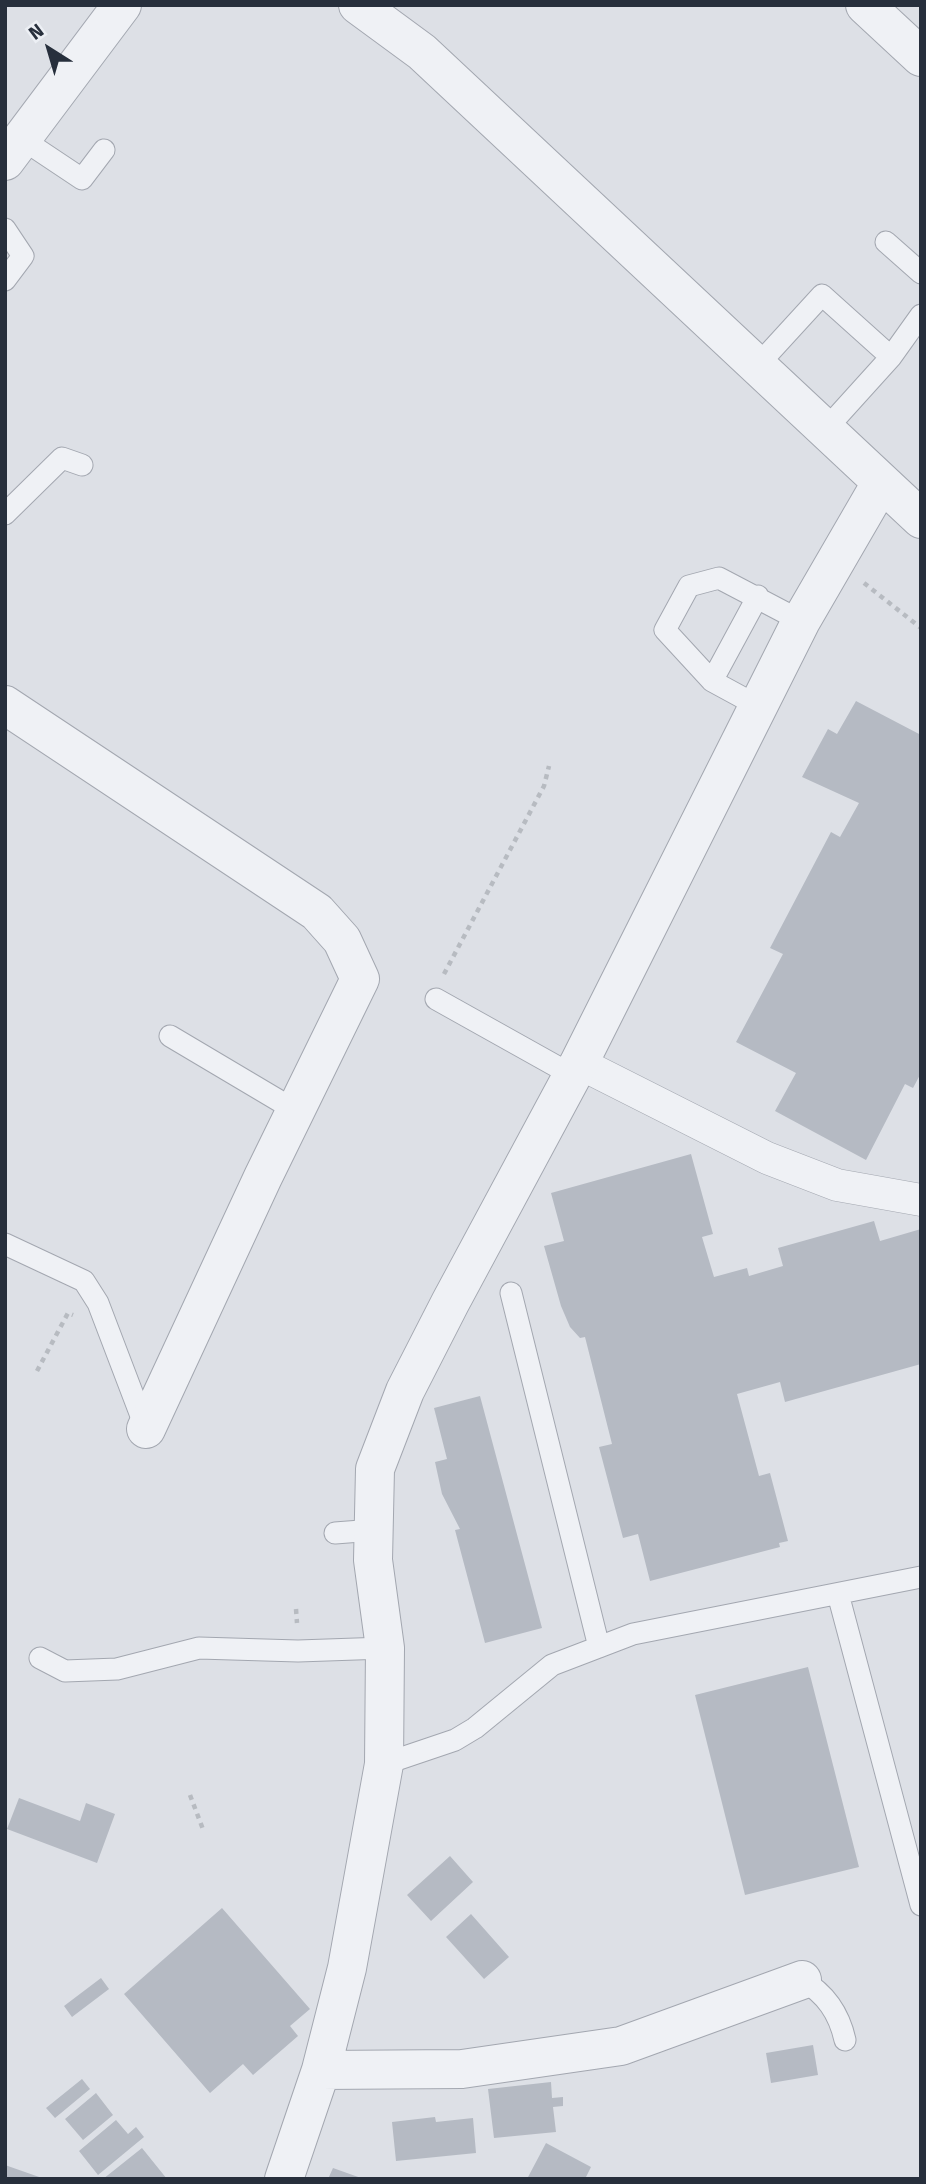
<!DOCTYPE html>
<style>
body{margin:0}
#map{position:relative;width:926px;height:2184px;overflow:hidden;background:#dde0e6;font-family:"Fira Sans",sans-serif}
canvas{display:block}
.frame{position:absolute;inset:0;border:7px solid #272f3c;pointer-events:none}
.north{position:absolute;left:14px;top:14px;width:70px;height:70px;-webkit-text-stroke:5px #eceff4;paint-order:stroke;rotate:323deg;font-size:19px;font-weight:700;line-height:28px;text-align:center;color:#272f3c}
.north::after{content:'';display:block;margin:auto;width:24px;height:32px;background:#272f3c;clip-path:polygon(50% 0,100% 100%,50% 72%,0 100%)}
</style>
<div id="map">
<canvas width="926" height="2184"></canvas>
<div class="frame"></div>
<div class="north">N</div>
</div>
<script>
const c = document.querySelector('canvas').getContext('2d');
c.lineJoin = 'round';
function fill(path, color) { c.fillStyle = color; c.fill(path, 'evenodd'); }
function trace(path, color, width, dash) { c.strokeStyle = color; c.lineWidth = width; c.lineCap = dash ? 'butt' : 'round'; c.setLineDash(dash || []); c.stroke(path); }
const building = new Path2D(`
 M856,701L921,735V1073L913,1088L905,1084L866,1160L775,1111L796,1073L736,1042L783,954L770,948L831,832L840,837L859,803L802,777L828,729L837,734Z
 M691,1154L713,1234L702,1237L714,1277L747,1268L749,1276L783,1266L778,1248L874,1221L880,1241L921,1229V1364L785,1402L780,1382L737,1394L759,1476L770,1473L788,1541L779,1543L780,1547L650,1581L638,1534L623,1538L599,1447L612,1444L585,1337L580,1338L570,1327L561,1306L544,1246L564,1241L551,1193Z
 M480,1396L542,1628L485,1643L455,1530L460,1529L442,1494L435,1462L447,1459L434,1408Z
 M808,1667L859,1867L745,1895L695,1695Z
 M19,1798L80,1821L86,1803L115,1814L97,1863L7,1829Z
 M450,1856L473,1882L431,1921L407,1895Z
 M222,1908L310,2009L290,2026L298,2036L253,2075L243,2064L210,2093L124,1994Z
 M471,1914L509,1957L484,1979L446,1937Z
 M101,1978L109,1989L72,2017L64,2006Z
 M813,2045L818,2075L771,2083L766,2053Z
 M82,2079L90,2089L55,2118L46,2108Z
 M551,2082L552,2098L563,2097V2106L553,2107L556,2132L494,2138L488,2089Z
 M96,2093L113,2115L83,2140L65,2119Z
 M435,2117L436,2122L473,2118L476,2153L396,2161L392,2122Z
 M116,2120L128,2134L136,2127L144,2137L98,2175L79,2151Z
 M546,2143L591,2167L585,2179H527Z
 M142,2148L167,2179H103Z
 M5,2165L42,2178V2179H5Z
 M333,2168L361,2178L360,2179H328Z`);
const path = new Path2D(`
 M864,583L921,628
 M444,974L544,786L549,766
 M37,1371L68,1313L73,1315
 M296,1609L297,1623
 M190,1795L204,1832`);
const service = new Path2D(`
 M22,139L82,179L104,150
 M5,229L23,256L5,280
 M886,242L921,273
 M757,366L822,295L891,357
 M825,430L891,357L921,315
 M5,514L62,458L82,465
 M758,596L712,681L665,630L689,586L719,578L801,621
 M712,681L758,706
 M436,999L572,1075
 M170,1036L298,1112
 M5,1244L84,1281L98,1303L146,1429
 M511,1293L599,1647
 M335,1533L374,1530
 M838,1594L921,1905
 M40,1658L65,1671L117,1669L199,1648L298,1651L385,1648
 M384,1764L455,1740L475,1728L552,1665L633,1634L921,1577
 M802,1980C826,1994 839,2013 845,2040`);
const pedestrian = new Path2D(`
 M579,1063L767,1158L837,1185L921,1200`);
const minor = new Path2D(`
 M358,5L422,52L921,519
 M865,5L921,57
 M5,161L122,5
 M5,705L317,912L342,940L360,979L263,1177L146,1429
 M321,2070L462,2069L621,2046L802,1980
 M284,2179L321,2070L347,1968L384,1764L385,1648L373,1560L375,1469L405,1391L450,1303L579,1063L801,621L881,483`);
fill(building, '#b5bac3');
trace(service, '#a3a7b0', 23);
trace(pedestrian, '#a3a7b0', 33);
trace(minor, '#a3a7b0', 40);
trace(path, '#b7bbc1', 4.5, [5, 5]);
trace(service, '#eff1f5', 21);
trace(pedestrian, '#eff1f5', 32);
trace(minor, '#eff1f5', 38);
</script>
